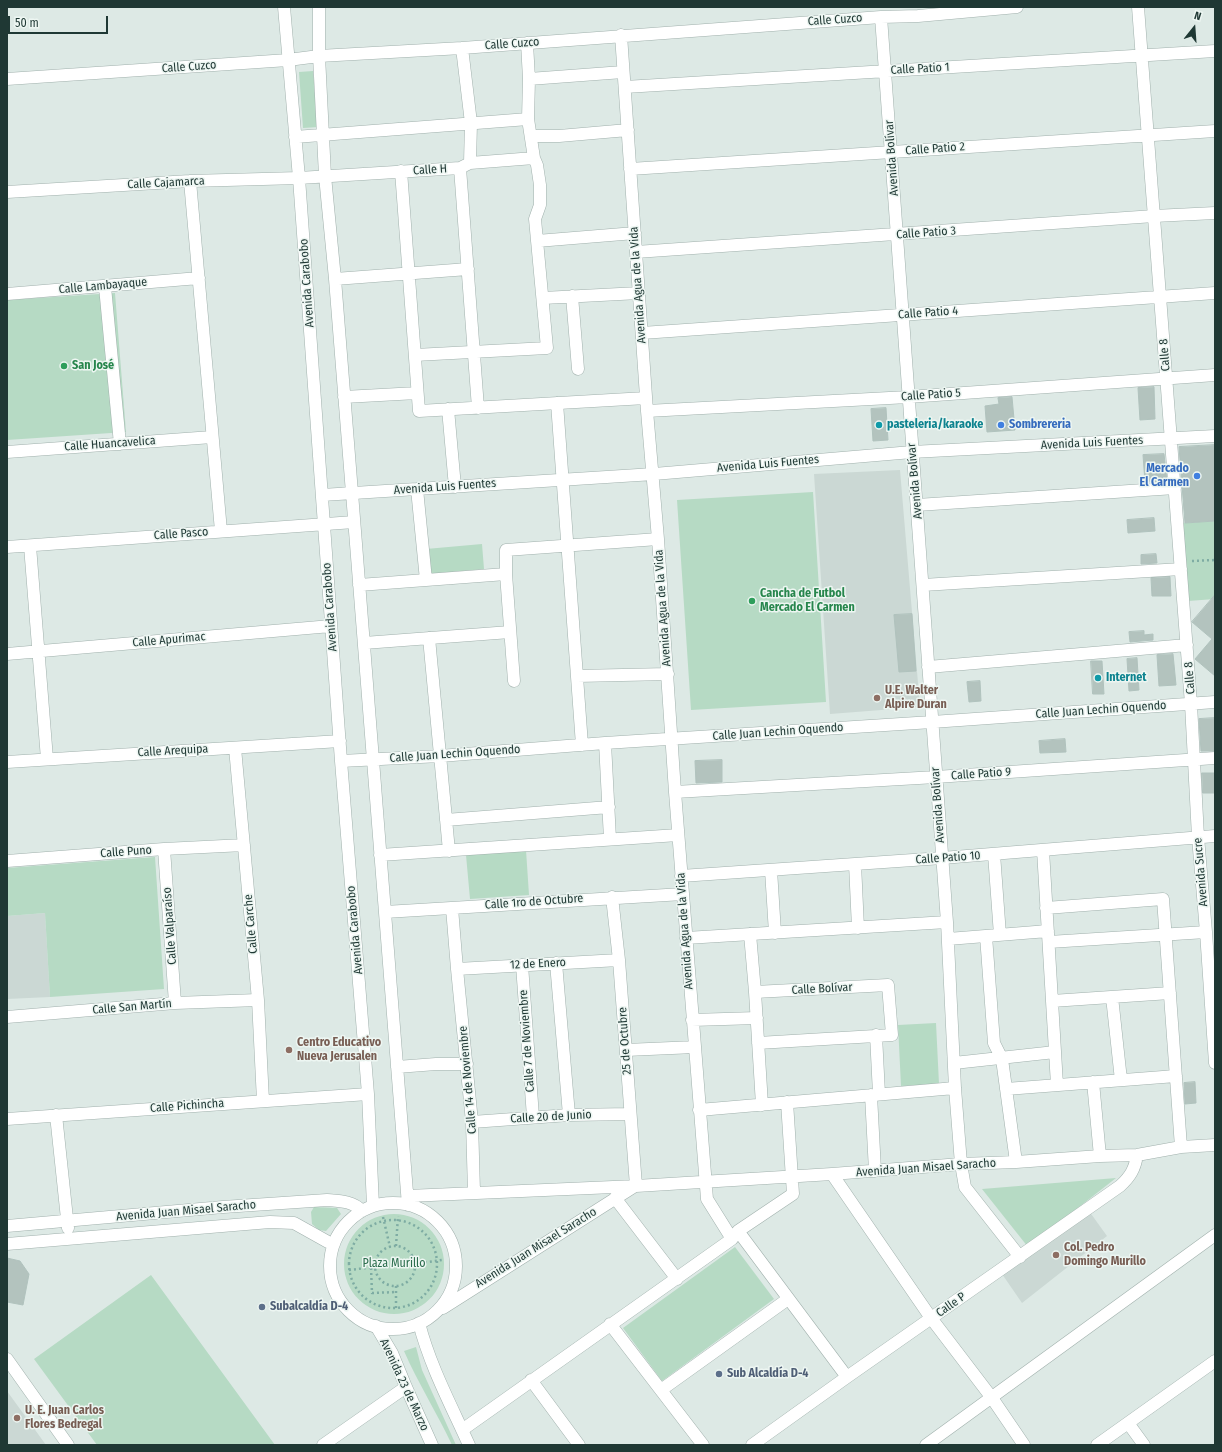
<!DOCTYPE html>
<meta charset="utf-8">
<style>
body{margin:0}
#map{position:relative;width:1222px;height:1452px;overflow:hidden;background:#dde9e5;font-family:"Fira Sans Condensed",sans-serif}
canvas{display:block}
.frame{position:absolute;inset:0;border:8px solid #1f3834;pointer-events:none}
.north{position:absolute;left:1174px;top:8px;width:40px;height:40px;-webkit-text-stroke:3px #edf6f2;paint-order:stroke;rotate:17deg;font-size:11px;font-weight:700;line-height:16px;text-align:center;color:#1f3834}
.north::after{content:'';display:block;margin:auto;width:14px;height:18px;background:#1f3834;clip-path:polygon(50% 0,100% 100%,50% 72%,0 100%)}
.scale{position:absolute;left:8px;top:16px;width:100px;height:18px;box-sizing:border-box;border:2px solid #1f3834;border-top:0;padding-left:5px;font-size:12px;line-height:14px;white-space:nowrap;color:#1f3834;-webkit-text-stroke:3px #edf6f2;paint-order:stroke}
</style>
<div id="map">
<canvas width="1222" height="1452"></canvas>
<div class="frame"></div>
<div class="north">N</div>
<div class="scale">50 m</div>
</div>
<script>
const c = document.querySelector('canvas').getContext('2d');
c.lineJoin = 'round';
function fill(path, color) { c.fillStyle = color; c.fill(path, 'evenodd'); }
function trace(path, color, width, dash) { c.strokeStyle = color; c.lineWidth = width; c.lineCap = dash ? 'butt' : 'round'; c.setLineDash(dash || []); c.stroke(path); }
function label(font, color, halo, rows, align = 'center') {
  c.font = font + ' "Fira Sans Condensed",sans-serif'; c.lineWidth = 3; c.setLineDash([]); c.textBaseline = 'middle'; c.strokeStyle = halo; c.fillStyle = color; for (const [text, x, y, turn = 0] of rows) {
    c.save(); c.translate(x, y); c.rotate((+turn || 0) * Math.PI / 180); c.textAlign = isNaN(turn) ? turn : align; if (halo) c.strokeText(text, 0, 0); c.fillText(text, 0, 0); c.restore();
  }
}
const built = new Path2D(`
 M900,470L920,707L830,714L814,474Z
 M45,913L50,997L7,999V916Z
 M1089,1211L1107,1236L1022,1303L1002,1274Z
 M7,1391L46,1445H7Z`);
const green = new Path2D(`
 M313,71L318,127L303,128L299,72Z
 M115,293L126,432L7,440V300Z
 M813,492L826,702L691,710L677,500Z
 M1215,521V599L1188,601L1181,523Z
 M482,544L484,569L429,574L426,549Z
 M526,850L529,895L470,899L466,855Z
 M155,857L164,989L50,997L45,913L7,916V868Z
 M936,1023L939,1084L901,1086L898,1025Z
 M1116,1178L1028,1247L982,1189Z
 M314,1207L337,1208L341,1214L326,1231L319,1230L312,1224L311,1212Z
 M344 1264a50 50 0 1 1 100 0a50 50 0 1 1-100 0Z
 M735,1247L774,1299L662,1381L623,1328Z
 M151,1275L275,1445H97L34,1359Z
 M416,1347L422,1370L456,1445H452C437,1413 418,1383 404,1351Z`);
const building = new Path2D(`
 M1154,387L1155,419L1140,420L1138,388Z
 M1012,397L1015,430L987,432L985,406L999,404L998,398Z
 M886,408L888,440L873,441L871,409Z
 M1215,445V521L1185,523L1179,447Z
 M1164,454L1167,481L1145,482L1143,455Z
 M1154,518L1155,531L1128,533L1127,520Z
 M1156,554L1157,563L1141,564V555Z
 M1170,577L1171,596H1152L1151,578Z
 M1215,595V676L1195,659L1212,639L1192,622Z
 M912,614L916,671L899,672L894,615Z
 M1144,631V635L1153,634V640L1130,642L1129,632Z
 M1173,654L1176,685L1159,686L1157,655Z
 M1137,658L1139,690L1129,691L1127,659Z
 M1091,661H1102L1104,694H1093Z
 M980,681L981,701L969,702L967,682Z
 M1215,718V751H1201L1199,719Z
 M1065,739L1066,752L1040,753L1039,741Z
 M722,760V782L696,783L695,761Z
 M1202,773H1215V793H1203Z
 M1195,1082L1196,1103L1185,1104L1184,1083Z
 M7,1258L20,1261L29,1274L23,1305L7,1302Z`);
const path = new Path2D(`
 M1192,561L1215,560
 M383,1217L390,1247
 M349 1264a44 44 0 1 1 88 0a44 44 0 1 1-88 0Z
 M375 1266a20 20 0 1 1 40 0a20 20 0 1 1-40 0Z
 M396,1246L398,1216
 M415,1264L442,1260
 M371,1268L372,1293L396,1292
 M349,1270L375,1267
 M396,1308V1286`);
const minor = new Path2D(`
 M284,7L299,178L341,761L368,1094L373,1206
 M319,7V56L325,176L335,279L352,493L408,1205
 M1138,7L1191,704L1198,837L1206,932L1215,1063
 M881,17L947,922L955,1088L961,1164L965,1187L1020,1257
 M621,35L647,411L658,539L675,792L707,1199L732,1239
 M462,48L471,123L470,163
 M7,79L288,60L319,56L462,48L881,17L918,16L1017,7
 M529,79L623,72
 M625,87L1215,51
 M531,136H559L628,130
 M295,137L528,119
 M460,168L478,408
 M630,169L1215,131
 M401,171L419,411L646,398
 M190,181L221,531
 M7,192L190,181L299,178L460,168L470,163L534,158
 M537,241L635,233
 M636,252L1154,216L1215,213
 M335,279L468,269
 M105,287L120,444
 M7,294L199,278
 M572,296L578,369
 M543,298L639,293
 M642,333L1215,293
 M415,355L547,348L535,219L540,205V185L537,165L534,158L528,119L529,79L527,43
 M344,397L417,393
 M557,403L582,745
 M448,409L455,487
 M647,411L908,397L1215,375
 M7,452L212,437
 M417,489L426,580
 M322,495L654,474L912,452L1215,436
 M917,505L1175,488
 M30,546L47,759
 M7,547L354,522
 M359,585L506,574
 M923,585L1181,569
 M429,638L449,851
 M364,643L510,632
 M7,654L331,626
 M928,667L1187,645
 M577,676L668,674
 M514,681L506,574V550L658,539
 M605,743L610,839
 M235,748L258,1000L263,1101
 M341,761L440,756L605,743L932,722L1215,702
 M7,762L340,741
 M675,792L936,777L1215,758
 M446,820L609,807
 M164,849L175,1003
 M1043,850L1057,1085
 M994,854L1000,935
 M380,855L678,835
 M7,861L164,849L244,845
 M855,864L858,928
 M771,870L775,933
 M681,876L942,858L1215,836
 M612,897L619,960L636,1186
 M452,908L457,969L472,1122L474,1192
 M1046,908L1163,899L1181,1147
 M385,912L683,894
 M750,934L755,992L762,1105
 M986,936L994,1043L1002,1059L1016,1162
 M686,938L947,922
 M948,939L1048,931
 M1049,942L1206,932
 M556,963L569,1115
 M522,965L533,1117
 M457,969L619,960
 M755,992L888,985L892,1035L758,1043
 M1112,997L1121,1080
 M1052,1001L1170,993
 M7,1017L175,1003L258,1000
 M692,1020L757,1018
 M876,1035L879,1094
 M626,1050L695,1047
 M954,1063L1055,1052
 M397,1067L436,1064H467
 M1093,1082L1100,1156
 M1006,1089L1176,1076
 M871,1095L875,1171
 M699,1110L955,1088
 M56,1115L68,1228
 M7,1119L368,1094
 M472,1122L569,1115L630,1114
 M832,1174L931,1318L992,1398L1024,1445
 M408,1196L636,1186L832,1174L961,1164L1016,1162L1100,1156L1137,1155L1181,1147L1215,1145
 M615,1198L677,1279
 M330 1266a63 63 0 1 1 126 0a63 63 0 1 1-126 0Z
 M7,1226L223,1207L327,1200C339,1201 353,1201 362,1211
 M738,1231L847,1377
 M7,1244L270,1222L294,1223L328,1242L334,1244
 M443,1308L635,1186
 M419,1323C430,1366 451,1405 469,1445
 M610,1324L703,1445
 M376,1326L392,1353L406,1387L432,1445
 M7,1359L68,1445
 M531,1380L579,1445
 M661,1390L788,1299
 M1128,1423L1144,1445
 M462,1430L732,1239L738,1231L793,1194L787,1102
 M323,1445L406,1387
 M752,1445L847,1377L1120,1186C1130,1177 1135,1169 1137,1155
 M926,1445L1215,1235
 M1097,1445L1215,1361`);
const markers = [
 [64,366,4,"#2e9e5b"],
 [879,425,4,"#0f9aa8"],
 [1001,425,4,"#3f7fe0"],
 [1197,476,4,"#3f7fe0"],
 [752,601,4,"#2e9e5b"],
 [1098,678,4,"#0f9aa8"],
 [877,698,4,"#8d6e63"],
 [289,1050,4,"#8d6e63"],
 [1056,1255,4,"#8d6e63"],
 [262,1307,4,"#5c6f8a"],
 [719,1374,4,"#5c6f8a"],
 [17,1418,4,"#8d6e63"]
];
const streetNames = [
 ["Calle Cuzco",835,20,-4],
 ["Calle Cuzco",512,44,-4],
 ["Calle Cuzco",189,67,-4],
 ["Calle Patio 1",920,69,-3],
 ["Calle Patio 2",935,149,-4],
 ["Avenida Bolívar",892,158,-94],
 ["Calle H",430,170,-4],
 ["Calle Cajamarca",166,183,-3],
 ["Calle Patio 3",926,233,-4],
 ["Avenida Carabobo",307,283,-94],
 ["Avenida Agua de la Vida",638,285,-94],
 ["Calle Lambayaque",103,286,-5],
 ["Calle Patio 4",928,313,-4],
 ["Calle 8",1165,355,-94],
 ["Calle Patio 5",931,395,-4],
 ["Avenida Luis Fuentes",1092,443,-3],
 ["Calle Huancavelica",110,444,-4],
 ["Avenida Luis Fuentes",768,464,-5],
 ["Avenida Bolívar",915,481,-95],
 ["Avenida Luis Fuentes",445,487,-4],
 ["Calle Pasco",181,534,-4],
 ["Avenida Carabobo",330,607,-94],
 ["Avenida Agua de la Vida",663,608,-94],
 ["Calle Apurimac",169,640,-5],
 ["Calle 8",1190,678,-94],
 ["Calle Juan Lechin Oquendo",1101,710,-4],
 ["Calle Juan Lechin Oquendo",778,732,-4],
 ["Calle Arequipa",173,751,-3],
 ["Calle Juan Lechin Oquendo",455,754,-4],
 ["Calle Patio 9",981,774,-4],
 ["Avenida Bolívar",938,805,-94],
 ["Calle Puno",126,852,-4],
 ["Calle Patio 10",948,858,-4],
 ["Avenida Sucre",1201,872,-95],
 ["Calle 1ro de Octubre",534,902,-4],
 ["Calle Carche",251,924,-95],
 ["Calle Valparaíso",170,926,-94],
 ["Avenida Carabobo",355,930,-95],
 ["Avenida Agua de la Vida",685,931,-94],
 ["12 de Enero",538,964,-3],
 ["Calle Bolívar",822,989,-3],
 ["Calle San Martín",132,1007,-5],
 ["Calle 7 de Noviembre",527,1041,-94],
 ["25 de Octubre",625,1041,-94],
 ["Calle 14 de Noviembre",468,1080,-95],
 ["Calle Pichincha",187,1106,-4],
 ["Calle 20 de Junio",551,1117,-3],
 ["Avenida Juan Misael Saracho",926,1168,-4],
 ["Avenida Juan Misael Saracho",186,1211,-5],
 ["Avenida Juan Misael Saracho",536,1248,-32],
 ["Calle P",951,1305,-35],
 ["Avenida 23 de Marzo",404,1385,65]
];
const leisureNames = [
 ["San José",72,366],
 ["Cancha de Futbol",760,594],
 ["Mercado El Carmen",760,608]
];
const cultureNames = [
 ["pasteleria/karaoke",887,425],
 ["Internet",1106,678]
];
const shopNames = [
 ["Sombrereria",1009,425],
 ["Mercado",1189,469,"right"],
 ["El Carmen",1189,483,"right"]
];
const educationNames = [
 ["U.E. Walter",885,691],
 ["Alpire Duran",885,705],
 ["Centro Educativo",297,1043],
 ["Nueva Jerusalen",297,1057],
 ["Col. Pedro",1064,1248],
 ["Domingo Murillo",1064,1262],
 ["U. E. Juan Carlos",25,1411],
 ["Flores Bedregal",25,1425]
];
const parkNames = [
 ["Plaza Murillo",394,1264]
];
const serviceNames = [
 ["Subalcaldía D-4",270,1307],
 ["Sub Alcaldía D-4",727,1374]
];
fill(built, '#cbd8d4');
fill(green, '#b6dac4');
fill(building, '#b3c3be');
trace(building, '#b0c2bd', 1);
trace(minor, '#a0b0ac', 13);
trace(path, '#7eaca3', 2.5, [2, 3]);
trace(minor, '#fff', 12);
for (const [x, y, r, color] of markers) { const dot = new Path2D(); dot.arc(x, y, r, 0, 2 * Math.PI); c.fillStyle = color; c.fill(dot); trace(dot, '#edf6f2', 1.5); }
label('12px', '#1f3834', '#edf6f2', streetNames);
label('bold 12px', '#27864d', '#edf6f2', leisureNames, 'left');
label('bold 12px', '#0d838f', '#edf6f2', cultureNames, 'left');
label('bold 12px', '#366cbe', '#edf6f2', shopNames, 'left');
label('bold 12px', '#785e54', '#edf6f2', educationNames, 'left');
label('12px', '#2b6d4d', '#edf6f2', parkNames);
label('bold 12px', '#4e5e75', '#edf6f2', serviceNames, 'left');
</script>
